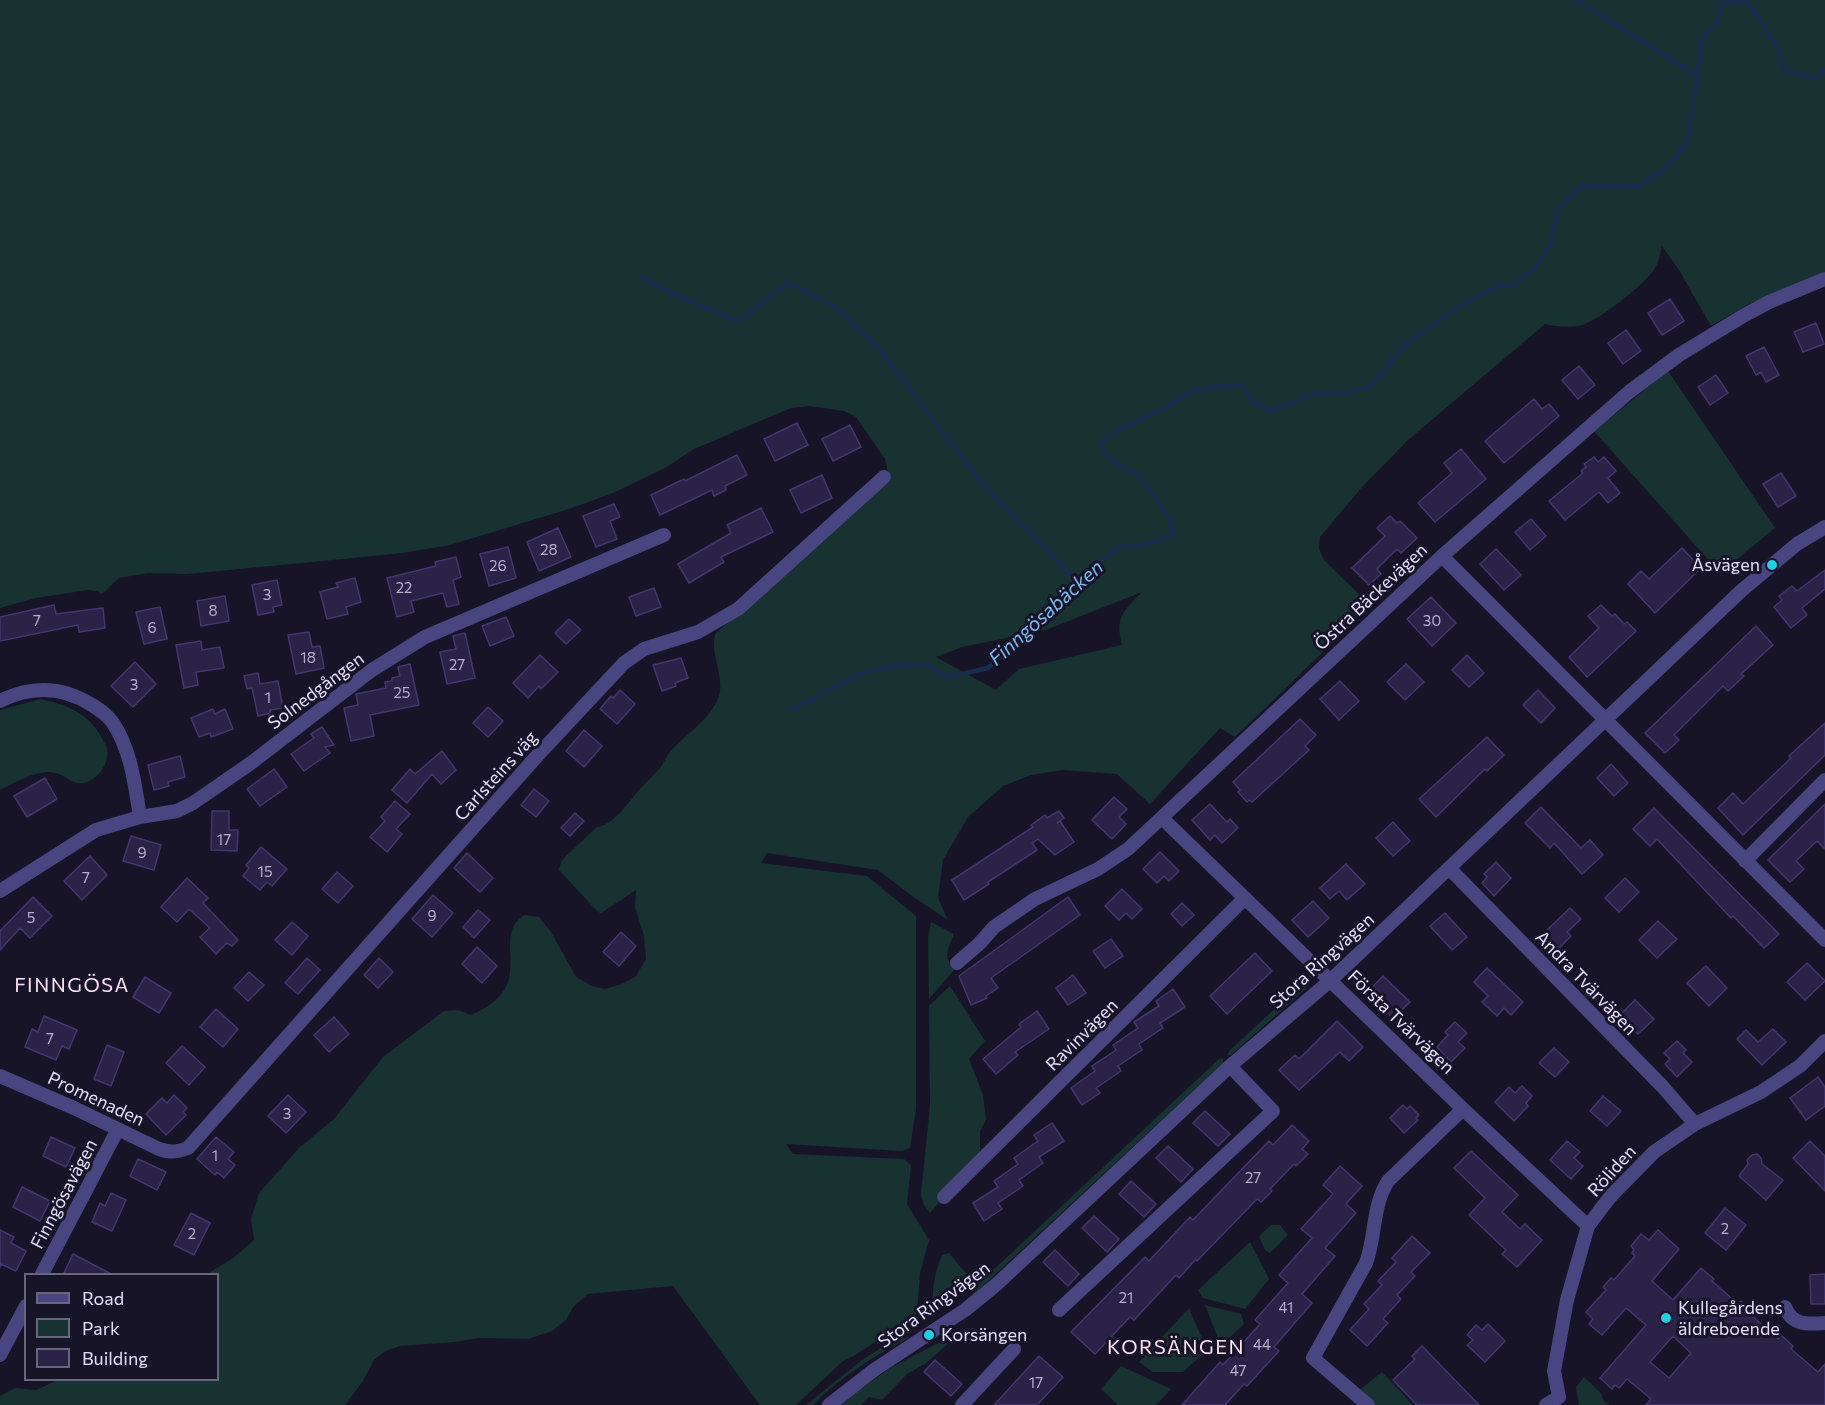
<!DOCTYPE html>
<meta charset="utf-8">
<style>
body{margin:0}
#map{position:relative;width:1825px;height:1405px;overflow:hidden;background:#181428;font-family:Commissioner,sans-serif}
canvas{display:block}
.legend{position:absolute;left:24px;top:1273px;width:195px;height:108px;box-sizing:border-box;background:#181428;border:2px solid #69657c;margin:0;padding:8px 10px;list-style:none;font-size:18px;color:#e3dffb}
.legend li{display:flex;align-items:center;gap:12px;height:30px}
.legend b{width:30px;border:2px solid #69657c}
</style>
<div id="map">
<canvas width="1825" height="1405"></canvas>
<ul class="legend">
<li><b style="height:8px;background:#484581"></b>Road</li>
<li><b style="height:16px;background:#183131"></b>Park</li>
<li><b style="height:16px;background:#2a2247"></b>Building</li>
</ul>
</div>
<script>
const c = document.querySelector('canvas').getContext('2d');
c.lineJoin = 'round';
function fill(path, color) { c.fillStyle = color; c.fill(path, 'evenodd'); }
function trace(path, color, width, dash) { c.strokeStyle = color; c.lineWidth = width; c.lineCap = dash ? 'butt' : 'round'; c.setLineDash(dash || []); c.stroke(path); }
function label(font, color, halo, rows, align = 'center') {
  c.font = font + ' Commissioner,sans-serif'; c.lineWidth = 6; c.setLineDash([]); c.textBaseline = 'middle'; c.strokeStyle = halo; c.fillStyle = color; for (const [text, x, y, turn = 0] of rows) {
    c.save(); c.translate(x, y); c.rotate((+turn || 0) * Math.PI / 180); c.textAlign = isNaN(turn) ? turn : align; if (halo) c.strokeText(text, 0, 0); c.fillText(text, 0, 0); c.restore();
  }
}
const green = new Path2D(`
 M0,0H1825V272L1749,304L1711,326L1679,270L1662,246C1660,253 1659,262 1655,268C1646,284 1595,324 1578,326C1567,327 1556,327 1545,324L1408,440L1362,487L1320,537L1319,549L1324,560L1371,606L1235,737L1220,728L1150,804L1117,774L1063,770L1031,775L1003,786L968,817L943,860L938,898L948,920L915,898L878,870L767,853L761,863L867,876L916,916V1108L910,1148L902,1151L786,1144L793,1154L904,1159L911,1165L907,1204L929,1240L920,1273L917,1315L855,1355L843,1361L796,1405H760L673,1286L588,1294L573,1307L566,1320L552,1331L528,1339L479,1338L455,1342L400,1346L385,1351L374,1360L363,1381L345,1405H0V1396L15,1388L36,1390L58,1380H218V1274H207L232,1259L254,1240L251,1219L259,1193L300,1147L334,1119L383,1057L444,1011L458,1010L471,1015C542,985 488,940 524,915L539,917L551,932L576,977L592,986L605,989L622,984L636,976L646,959L644,936L635,907L636,890L601,913L598,912L559,870L561,862L566,856L597,827C613,826 630,800 641,788C647,781 654,775 660,768C664,763 666,757 670,752C686,733 710,721 719,696C725,677 708,648 716,633L890,481L885,459L856,417L844,411L810,406L791,408L694,449L665,468L613,493L569,509L450,545L403,553L302,563L188,574L148,573L119,578L102,594L97,591L88,590L36,598L0,608ZM1142,592C1123,612 1115,616 1122,645L1019,669L996,690L936,657L962,647L1046,630Z
 M1668,371L1775,528L1720,573L1594,431Z
 M41,699C65,705 85,711 99,733C101,737 106,744 107,749C110,765 94,786 77,783C68,781 61,771 47,772C31,773 14,783 0,790V710Z
 M931,922L954,934C948,949 943,956 954,970L929,999L928,938Z
 M1306,980L1309,981V986L1231,1055H1228L1229,1051Z
 M950,986L985,1041L969,1059L983,1095L986,1120L980,1131V1154L937,1199L939,1203L930,1213L923,1203L921,1195L930,1105L929,1006Z
 M1223,1058V1063L973,1295L974,1289L991,1272L1219,1059Z
 M1271,1225H1280L1288,1235L1270,1253L1265,1250L1259,1236Z
 M1250,1242L1269,1279L1245,1309L1203,1298L1198,1290Z
 M949,1253L970,1278L933,1306C932,1287 935,1272 942,1255Z
 M1205,1305L1241,1314L1244,1324L1221,1346Z
 M1189,1308L1207,1350L1183,1372H1153L1139,1362Z
 M910,1337C876,1355 840,1377 813,1405H806L862,1360L895,1339Z
 M948,1338L949,1343L925,1364L907,1374L882,1400L869,1397L861,1405H838L892,1367Z
 M1121,1366L1171,1389L1156,1405H1118L1101,1389Z
 M1382,1372L1413,1405H1371L1357,1392Z
 M1584,1377L1601,1393L1603,1400L1609,1405H1579L1576,1387Z`);
const stream = new Path2D(`
 M1576,0L1698,76
 M643,278L676,295L738,321L789,282L838,309L879,348L981,482L1077,581
 M793,709L862,673L901,665H928L948,677L988,668L1016,643L1042,612L1089,569L1122,546L1142,545L1158,541L1173,534L1170,519L1141,477L1119,465L1103,451L1101,442L1120,429L1163,409L1188,393L1212,387L1241,385L1254,403L1273,411L1314,394L1350,392L1371,386L1405,344L1457,308L1500,285H1513L1526,276L1536,267L1551,244L1557,210L1581,186H1639L1664,170L1687,143L1698,76L1701,39L1716,24L1723,2L1746,1C1763,21 1777,45 1786,71L1815,78L1825,70`);
const building = new Path2D(`
 M1670,299L1684,321L1662,335L1648,313Z
 M1816,323L1824,344L1803,352L1794,332Z
 M1626,330L1641,351L1623,364L1608,343Z
 M1764,347L1779,375L1766,382L1761,372L1756,375L1746,356Z
 M1579,366L1595,385L1578,399L1562,380Z
 M1716,375L1728,393L1710,405L1698,387Z
 M1534,399L1542,409L1549,404L1559,416L1504,463L1485,441Z
 M797,423L808,445L775,461L764,439Z
 M850,425L861,447L833,461L822,439Z
 M1461,449L1486,479L1435,522L1418,503L1452,473L1444,463Z
 M737,455L747,475L725,486L726,490L714,496L712,490L660,515L651,495L684,479L685,481Z
 M1594,457L1598,462L1604,457L1616,471L1608,478L1620,493L1608,503L1599,492L1565,520L1549,501L1583,473L1581,471L1586,467L1584,464Z
 M1781,473L1796,496L1778,507L1763,484Z
 M822,475L832,498L801,513L790,490Z
 M614,504L620,517L610,521L617,539L596,547L583,516Z
 M761,508L773,532L721,557L724,562L689,583L678,564L731,533L727,525Z
 M1390,516L1397,523L1400,521L1417,538L1401,553L1397,549L1377,569L1381,574L1369,585L1352,568L1385,536L1377,528Z
 M1531,519L1546,536L1530,550L1515,532Z
 M558,528L571,557L539,571L527,542Z
 M508,547L516,578L489,586L480,554Z
 M1682,548L1701,568L1655,613L1628,584L1641,571L1649,579Z
 M1496,549L1521,575L1504,590L1480,564Z
 M456,557L461,577L453,580L459,604L447,607L443,593L411,601L414,612L397,617L387,578L436,566L435,562Z
 M1825,570V589L1802,608L1807,615L1791,628L1774,607L1782,600L1779,596L1792,586L1797,591Z
 M355,578L361,602L346,607L348,614L327,619L320,592L338,587L336,583Z
 M277,580L282,605L273,607L274,612L258,615L252,585Z
 M654,588L661,607L636,616L629,597Z
 M225,596L229,621L201,626L197,601Z
 M1431,597L1456,623L1432,646L1407,619Z
 M54,605L56,614L103,608L105,628L79,632L78,625L0,641V617Z
 M1601,605L1612,616L1615,614L1624,624L1627,622L1636,631L1587,677L1569,657L1599,628L1588,616Z
 M160,607L167,639L144,644L136,612Z
 M506,617L514,636L490,646L482,626Z
 M569,619L581,630L566,644L555,633Z
 M1756,626L1773,645L1741,674L1744,676L1728,691L1723,686L1674,735L1679,740L1665,753L1645,733Z
 M309,632L312,647L320,646L324,668L296,674L288,635Z
 M465,633L475,678L447,684L440,652L456,649L453,636Z
 M201,641L202,650L220,647L224,668L196,672L198,685L184,688L176,645Z
 M540,655L558,672L541,689L539,686L528,698L513,683Z
 M1467,655L1484,673L1469,687L1452,670Z
 M681,658L688,678L675,683L676,686L662,691L653,665Z
 M135,662L156,684L133,707L111,686Z
 M410,664L419,705L370,715L374,736L351,741L344,708L358,705L356,694L386,688L385,682L392,681V678L400,676L398,667Z
 M1406,664L1424,682L1405,700L1387,682Z
 M258,673L260,684L278,681L283,708L270,710L271,713L258,716L252,688L247,689L244,676Z
 M1340,681L1359,701L1339,720L1320,699Z
 M620,690L635,704L617,724L600,709L611,696L613,698Z
 M1538,690L1555,708L1541,723L1523,705Z
 M488,707L503,721L488,737L473,723Z
 M213,709L215,714L225,709L233,729L211,737L210,733L199,737L191,718Z
 M1300,719L1316,735L1305,746L1309,750L1252,802L1249,800L1247,802L1238,792L1240,790L1233,782Z
 M1825,723V755L1743,835L1718,808L1733,793L1743,804L1791,758L1789,756Z
 M322,727L334,745L325,747L330,753L304,771L291,754L314,738L311,734Z
 M584,730L602,746L584,767L566,751Z
 M1487,737L1504,755L1487,771L1485,769L1436,817L1419,799Z
 M442,751L456,770L441,784L432,774L407,803L392,790L410,769L415,774Z
 M180,756L185,777L168,782L169,786L154,790L148,765Z
 M1611,764L1628,783L1614,796L1597,778Z
 M274,769L287,787L260,806L247,789Z
 M45,778L57,799L27,817L14,796Z
 M534,789L549,801L536,817L521,805Z
 M1114,797L1127,809L1119,817L1126,824L1112,839L1092,820Z
 M395,801L410,814L396,829L402,834L387,852L370,837L385,821L381,817Z
 M1210,804L1227,822L1230,819L1238,828L1222,843L1215,835L1210,840L1192,820Z
 M1825,804V849L1817,841L1796,861L1804,869L1790,882L1768,860Z
 M1541,807L1581,848L1590,840L1603,855L1582,874L1554,843L1550,848L1525,823Z
 M1654,808L1779,934L1764,948L1733,916L1731,918L1657,839L1650,846L1633,829Z
 M212,811H229V830H238L237,851L211,850Z
 M1059,811L1064,818L1057,823L1060,821L1074,842L1055,855L1038,839L1032,843L1037,850L988,882L989,884L964,900L952,880L1033,827L1031,825L1045,815L1047,818Z
 M575,813L584,821L570,836L561,828Z
 M1393,822L1410,841L1393,856L1376,838Z
 M131,836L161,845L154,870L123,861Z
 M261,847L287,869L272,886L267,882L260,890L243,876L249,868L246,865Z
 M1160,852L1179,871L1169,881L1164,876L1157,883L1143,869Z
 M467,853L493,878L480,892L454,868Z
 M90,856L107,875L82,900L64,881Z
 M1496,862L1511,878L1494,896L1482,883L1487,877L1484,874Z
 M1346,864L1365,884L1347,900L1339,891L1330,899L1320,888Z
 M337,872L353,886L338,903L322,889Z
 M187,878L208,898L203,903L238,940L232,946L227,943L216,954L200,937L210,928L189,909L177,922L161,907Z
 M1625,878L1639,892L1619,912L1605,898Z
 M1122,889L1142,909L1132,919L1126,913L1119,920L1105,906Z
 M433,895L453,913L432,937L412,919Z
 M33,897L52,916L30,938L20,928L0,950V931Z
 M1068,897L1080,915L991,978L998,988L986,996L987,998L971,1005L959,976Z
 M1313,901L1329,918L1308,937L1292,920Z
 M1182,903L1194,915L1182,926L1171,914Z
 M1570,908L1581,919L1567,932L1571,936L1558,949L1543,934Z
 M478,910L490,920L474,938L463,927Z
 M1445,913L1467,937L1452,950L1430,926Z
 M1658,921L1677,939L1657,958L1639,940Z
 M292,922L308,936L292,955L275,940Z
 M621,932L636,946L619,966L603,952Z
 M1111,939L1123,956L1105,968L1093,951Z
 M477,947L497,966L482,983L462,964Z
 M1255,953L1272,971L1227,1014L1210,996Z
 M307,958L320,970L298,994L285,983Z
 M379,958L393,972L378,988L364,975Z
 M1807,963L1825,981L1805,1000L1787,982Z
 M1706,966L1727,988L1709,1006L1687,983Z
 M1487,968L1523,1002L1511,1015L1504,1008L1497,1016L1482,1002L1488,996L1474,982Z
 M249,972L264,985L248,1001L234,988Z
 M1073,975L1086,993L1068,1005L1056,988Z
 M1383,976L1410,1002L1393,1018L1367,993Z
 M145,977L171,993L159,1013L133,997Z
 M1173,989L1185,1007L1160,1023L1163,1028L1139,1044L1142,1050L1118,1066L1121,1071L1096,1088L1100,1093L1082,1105L1071,1088L1095,1071L1092,1066L1116,1050L1113,1045L1138,1028L1134,1022L1159,1006L1156,1001Z
 M1635,1000L1654,1019L1638,1034L1620,1015Z
 M216,1009L238,1029L223,1047L200,1027Z
 M1037,1011L1049,1029L1015,1052L1018,1055L996,1074L983,1059L1021,1027L1019,1024Z
 M44,1016L77,1030L69,1049L62,1046L56,1060L25,1047L32,1029L38,1032Z
 M334,1017L349,1034L329,1052L314,1035Z
 M1337,1021L1363,1047L1349,1061L1340,1052L1299,1090L1279,1070L1295,1055L1299,1059Z
 M1455,1022L1467,1033L1458,1042L1465,1048L1451,1062L1437,1047L1448,1035L1445,1032Z
 M1773,1029L1786,1042L1762,1065L1737,1039L1746,1030L1758,1042Z
 M1677,1041L1686,1050L1683,1053L1692,1062L1677,1077L1665,1064L1670,1059L1664,1053Z
 M107,1045L124,1052L111,1086L94,1079Z
 M182,1046L205,1067L189,1085L166,1063Z
 M1554,1048L1569,1062L1555,1077L1539,1063Z
 M1818,1077L1825,1087V1106L1806,1120L1790,1098Z
 M1522,1086L1532,1096L1526,1103L1528,1106L1514,1121L1495,1102L1509,1087L1515,1093Z
 M174,1095L187,1108L183,1112L186,1115L166,1135L146,1114L162,1098L167,1103Z
 M288,1095L306,1112L286,1133L268,1116Z
 M1603,1096L1621,1111L1607,1126L1590,1111Z
 M1403,1105L1407,1109L1410,1106L1419,1115L1416,1118L1418,1120L1404,1133L1390,1118Z
 M1205,1111L1230,1134L1218,1146L1193,1123Z
 M1052,1123L1064,1141L1039,1157L1043,1163L1019,1180L1023,1186L998,1203L1002,1209L984,1221L973,1203L998,1187L994,1181L1018,1164L1014,1158L1038,1141L1034,1135Z
 M1292,1125L1309,1141L1302,1149L1308,1154L1296,1166L1294,1164L1270,1189L1272,1191L1261,1202L1257,1199L1197,1261L1196,1259L1179,1278L1176,1275L1134,1320L1130,1317L1095,1354L1071,1332L1145,1257L1149,1261L1190,1217L1193,1220L1269,1141L1273,1145Z
 M51,1137L75,1148L66,1167L43,1156Z
 M216,1137L234,1152L228,1159L235,1165L224,1178L217,1172L215,1175L197,1159Z
 M1567,1141L1580,1152L1574,1158L1583,1166L1571,1179L1550,1160Z
 M1810,1141L1825,1156V1191L1793,1158Z
 M1168,1146L1193,1169L1181,1182L1156,1158Z
 M1471,1151L1518,1195L1502,1212L1520,1229L1525,1224L1542,1240L1517,1267L1502,1254L1506,1250L1469,1215L1485,1198L1454,1168Z
 M1757,1154L1761,1158L1762,1164L1783,1180L1766,1200L1739,1176L1748,1164L1747,1160L1752,1155Z
 M138,1159L166,1172L157,1190L130,1176Z
 M1340,1166L1362,1186L1346,1204L1356,1213L1325,1248L1335,1256L1302,1294L1312,1303L1274,1347L1279,1351L1247,1386L1244,1384L1225,1405H1182L1220,1362L1223,1365L1260,1324L1255,1320L1288,1283L1279,1275L1312,1238L1301,1229L1333,1194L1323,1185Z
 M1131,1181L1156,1204L1144,1217L1119,1194Z
 M22,1187L50,1201L40,1221L13,1207Z
 M111,1193L126,1200L112,1231L92,1222L100,1203L105,1206Z
 M1725,1208L1746,1225L1726,1250L1705,1233Z
 M191,1213L210,1223L194,1255L174,1245Z
 M1094,1216L1119,1239L1107,1252L1082,1228Z
 M0,1230L14,1237L11,1243L26,1251L16,1271L1,1264L0,1267Z
 M1658,1230L1679,1249L1652,1281L1673,1300L1701,1268L1714,1279L1712,1281L1738,1304L1741,1301L1754,1312L1751,1315L1778,1339L1781,1335L1793,1346L1791,1349L1818,1372L1825,1364V1405H1646L1651,1399L1627,1379L1619,1388L1615,1385L1612,1389L1600,1378L1646,1325L1626,1308L1602,1335L1589,1324L1593,1319L1586,1312L1606,1290L1603,1287L1611,1278L1614,1280L1635,1256L1632,1253L1634,1250L1631,1246L1641,1234L1649,1240ZM1673,1336L1691,1353L1669,1378L1650,1362Z
 M1412,1236L1430,1253L1411,1272L1415,1276L1397,1295L1401,1299L1383,1319L1388,1323L1367,1346L1350,1330L1369,1309L1364,1304L1382,1285L1378,1281L1396,1262L1392,1258Z
 M1055,1250L1079,1274L1068,1286L1043,1262Z
 M73,1254L113,1275H63Z
 M1825,1274V1304H1811L1810,1275Z
 M1488,1324L1505,1341L1485,1362L1467,1345L1473,1340L1467,1335L1476,1325L1482,1330Z
 M1422,1346L1479,1405H1417L1393,1380L1415,1359L1412,1356Z
 M1039,1356L1063,1377L1037,1405H994Z
 M935,1360L962,1384L951,1396L924,1372Z`);
const street = new Path2D(`
 M1442,556L1825,940
 M0,701C32,685 62,686 92,705C100,710 108,715 113,723C131,750 135,785 140,817
 M1163,819L1463,1109L1588,1226
 M1745,861L1825,780
 M1449,868L1662,1086L1695,1124
 M0,891L96,830L140,817L177,811L193,803L251,763L372,670L425,637L664,535
 M957,963L979,944L994,927L1035,899L1098,869L1128,849L1442,556L1629,392L1679,355L1743,316L1769,302L1825,279
 M0,1076L74,1108L159,1149C171,1153 177,1152 188,1148L537,756L624,663L644,649L698,632L738,609L884,477
 M944,1197L1245,898
 M42,1274L118,1129
 M1785,1307C1792,1326 1808,1324 1825,1323
 M1059,1310L1273,1111L1230,1066
 M0,1355L26,1306
 M829,1405L874,1370L965,1310L997,1284L1230,1066L1331,980L1741,591L1797,544L1825,527
 M962,1405L1014,1349
 M1368,1405L1313,1358L1366,1263C1376,1236 1372,1206 1388,1181L1463,1109
 M1546,1405L1559,1397L1554,1371L1567,1300L1588,1226L1610,1197L1654,1152L1695,1124L1761,1092L1800,1066L1825,1041`);
const markers = [
 [1772,565,6,"#24cee2"],
 [1666,1318,6,"#24cee2"],
 [929,1335,6,"#24cee2"]
];
const numberNames = [
 ["28",549,550],
 ["26",498,566],
 ["22",404,588],
 ["3",267,595],
 ["8",213,611],
 ["7",37,621],
 ["30",1432,621],
 ["6",152,628],
 ["18",308,658],
 ["27",457,665],
 ["3",134,685],
 ["25",402,693],
 ["1",268,698],
 ["17",224,840],
 ["9",142,853],
 ["15",265,872],
 ["7",86,878],
 ["9",432,916],
 ["5",31,918],
 ["7",50,1039],
 ["3",287,1114],
 ["1",215,1156],
 ["27",1253,1178],
 ["2",1725,1229],
 ["2",192,1234],
 ["21",1126,1298],
 ["41",1286,1308],
 ["44",1262,1345],
 ["47",1238,1371],
 ["17",1036,1383]
];
const poiNames = [
 ["Åsvägen",1760,565,"right"],
 ["Kullegårdens",1678,1308],
 ["äldreboende",1678,1329],
 ["Korsängen",941,1335]
];
const streetNames = [
 ["Östra Bäckevägen",1371,597,-43],
 ["Solnedgången",316,691,-37],
 ["Carlsteins väg",496,776,-48],
 ["Stora Ringvägen",1322,961,-42],
 ["Andra Tvärvägen",1586,983,46],
 ["Första Tvärvägen",1401,1022,44],
 ["Ravinvägen",1082,1035,-45],
 ["Promenaden",96,1099,25],
 ["Röliden",1612,1171,-48],
 ["Finngösavägen",64,1194,-62],
 ["Stora Ringvägen",934,1305,-36]
];
const waterNames = [
 ["Finngösabäcken",1046,613,-42]
];
const neighbourhoodNames = [
 ["FINNGÖSA",72,985],
 ["KORSÄNGEN",1176,1347]
];
fill(green, '#183131');
trace(stream, '#182d4d', 4.5);
fill(building, '#2a2247');
trace(building, '#433770', 1.5);
trace(street, '#484581', 14);
for (const [x, y, r, color] of markers) { const dot = new Path2D(); dot.arc(x, y, r, 0, 2 * Math.PI); c.fillStyle = color; c.fill(dot); trace(dot, '#181428', 2); }
label('15px', '#b5b0ce', null, numberNames);
label('18px', '#e3dffb', '#181428', poiNames, 'left');
label('18px', '#e3dffb', '#181428', streetNames);
label('italic 20px', '#7ab7ee', '#181428', waterNames);
c.letterSpacing = '1.5px';
label('20px', '#fbe1f1', '#181428', neighbourhoodNames);
c.letterSpacing = '0px';
</script>
